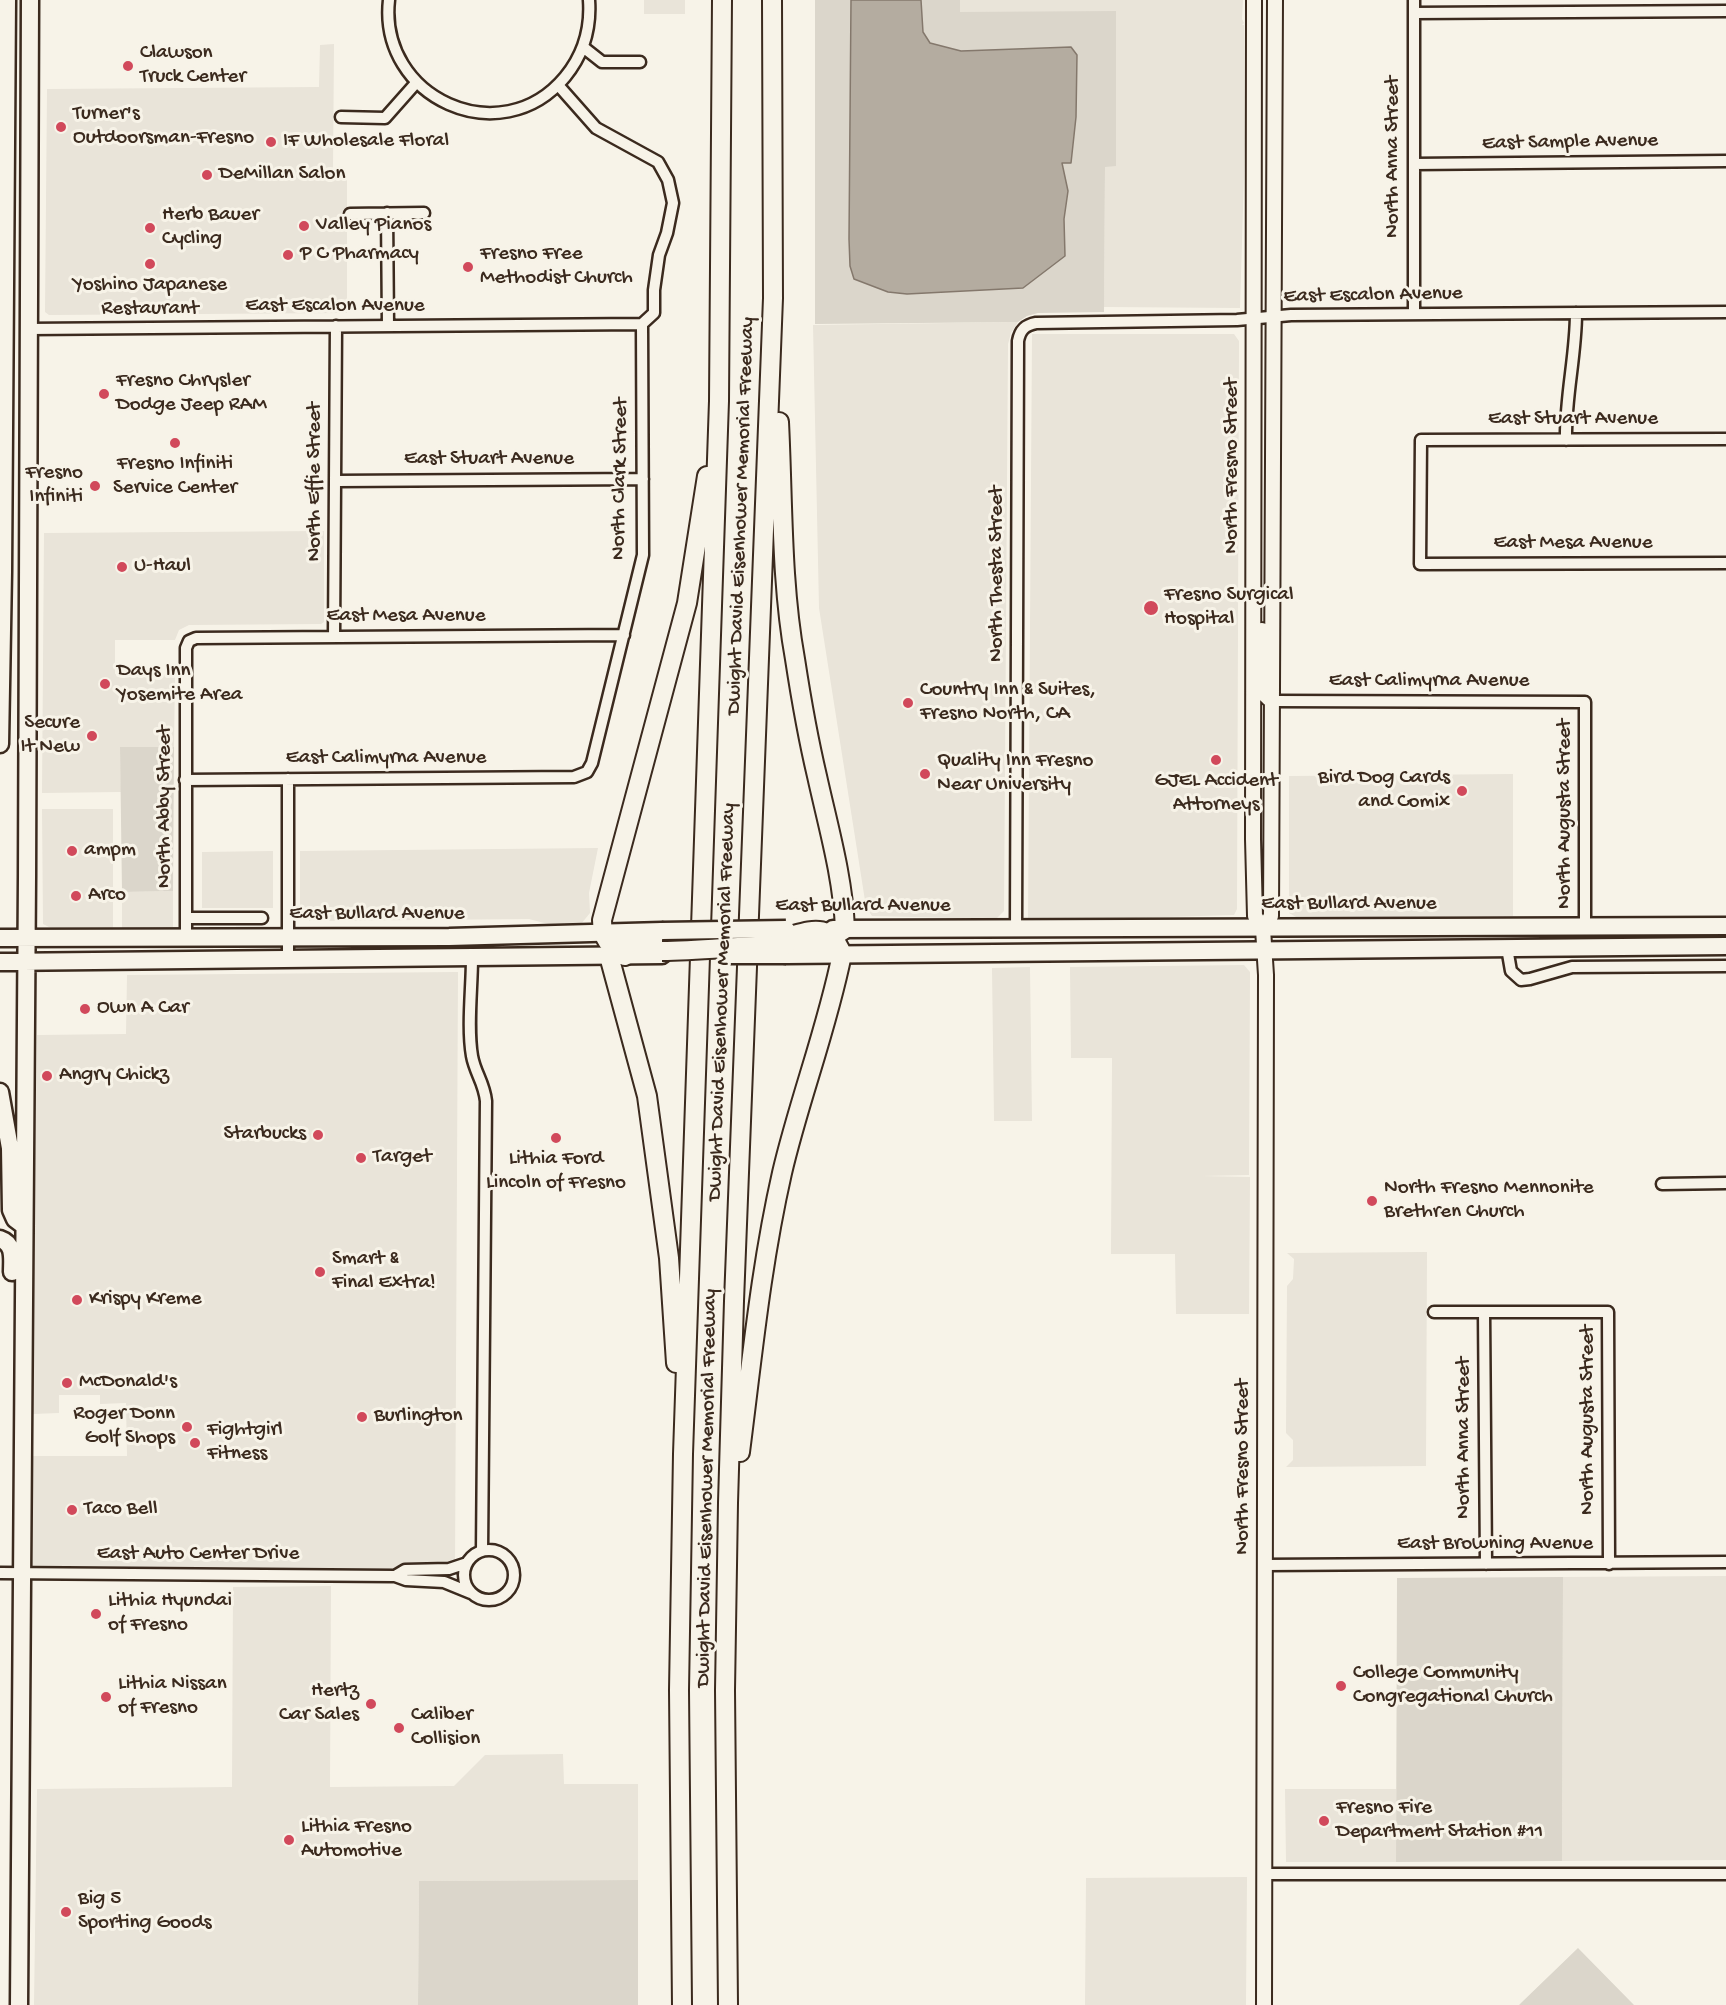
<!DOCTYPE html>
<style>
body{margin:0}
canvas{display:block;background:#f7f3e8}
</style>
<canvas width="1726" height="2005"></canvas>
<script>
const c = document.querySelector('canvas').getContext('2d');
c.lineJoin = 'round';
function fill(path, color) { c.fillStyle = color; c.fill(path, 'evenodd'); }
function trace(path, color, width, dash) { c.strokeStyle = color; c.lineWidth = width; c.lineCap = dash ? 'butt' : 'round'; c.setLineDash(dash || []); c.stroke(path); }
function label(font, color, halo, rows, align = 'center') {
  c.font = font + ' "Gochi Hand",sans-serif'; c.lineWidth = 6; c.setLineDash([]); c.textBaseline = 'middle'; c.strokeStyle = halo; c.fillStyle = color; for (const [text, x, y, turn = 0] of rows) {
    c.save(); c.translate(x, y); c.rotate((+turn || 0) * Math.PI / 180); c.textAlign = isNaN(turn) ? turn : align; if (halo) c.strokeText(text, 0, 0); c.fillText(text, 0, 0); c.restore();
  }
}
const built = new Path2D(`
 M644,0H685V14H644Z
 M960,0H1243L1242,19L1244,23L1242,25H1244L1245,142L1240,308L1104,307L1105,166H1115L960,12Z
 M334,44L333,171L347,172V313L49,315L45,312L47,89L319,87L320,45Z
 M1018,322L1011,333L1008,344L1004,911L996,919L872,916L866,907L819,608L813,325Z
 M1032,334H1234L1239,341L1237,909L1234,915L1028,921Z
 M324,531V622L321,624L189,625L179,630L175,640H115V674L175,675L174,747H120L121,792L42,793L44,533Z
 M1513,774V916L1298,918L1289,913V776Z
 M42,809H113V928H51L43,924Z
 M598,848L589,893L590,913L581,924L552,925L529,919L310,921L300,914V851Z
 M273,851V908H202V852Z
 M173,891V927L122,928V892Z
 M1244,965L1250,972L1249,1175L1201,1176L1250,1177L1249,1314H1176L1175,1254H1111L1112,1058H1071L1070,967Z
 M1030,967L1032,1121H994L992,968Z
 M458,972L455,1570L38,1573L30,1571L32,1456H127L126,1403L100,1404V1395H59V1413L33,1414L32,1355L37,1035L126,1034L127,975Z
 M1427,1252L1426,1466L1286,1467L1293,1460V1440L1286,1433L1287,1286L1293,1279L1294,1259L1287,1253Z
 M1726,1576V1860L1562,1861L1563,1577Z
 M331,1586L330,1787L454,1786L485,1755L563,1754L564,1784H638V1880L419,1881L418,2005H34L37,1789L232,1787L233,1587Z
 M1285,1789H1396V1862H1286Z
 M1247,1877L1246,2005H1085L1086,1878Z`);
const green = new Path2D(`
 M815,0H960V12L1116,11V166L1105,167L1104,312L1038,313L1027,316L1018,322L815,324Z
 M120,747H174L173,891L122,892Z
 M1563,1577L1562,1861L1396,1862L1397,1578Z
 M638,1880V2005H418L419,1881Z
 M1578,1948L1634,2005H1519L1522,2002Z`);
const water = new Path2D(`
 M851,0H921L923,32L930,43L961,51L1071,47L1077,55L1076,117L1071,163H1062L1068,191L1064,219L1065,256L1023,288L907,294L888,292L854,279L850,266L849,239Z`);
const street = new Path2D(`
 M389,0C378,98 501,154 565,77C583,55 591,28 589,0
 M1414,13L1726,11
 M583,47L602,62H640
 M558,85L596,128L658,162L668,180L673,203L667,233L659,255L654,290V313L642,324
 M341,117L385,118L416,83
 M1414,164L1726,161
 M387,213L388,326
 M350,214L424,213
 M1414,314V0
 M28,329L642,324
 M1726,439L1421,440L1420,564L1726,563
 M1566,440C1565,397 1576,356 1576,313
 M337,481L643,479
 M334,637L336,326
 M1273,701L1585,702V927
 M288,779V959
 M185,780L574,777L587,772L592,763L643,555L642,324
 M186,918H262
 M1016,929L1018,341C1020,330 1025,325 1036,323L1237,320L1291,315L1726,312
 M186,938V648L189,641L196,638L624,635
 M1507,948L1511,971L1521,980L1530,979L1572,967L1726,966
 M472,958C472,988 467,1027 472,1056C475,1073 484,1082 486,1101L482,1551
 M1662,1184L1726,1183
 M1434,1312H1608L1609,1564
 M1484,1312L1486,1564
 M464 1575a25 25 0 1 1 50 0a25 25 0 1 1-50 0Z
 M1265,1565L1726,1562
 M0,1573L395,1576L406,1580L444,1582L471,1593
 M395,1576L405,1570L449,1569L467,1563
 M1264,1874H1726`);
const secondary = new Path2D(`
 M1254,0L1253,839L1255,916L1263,929L1266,975L1264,2005
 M1262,630L1264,687L1265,695L1269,699
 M1263,929L1271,916L1275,0`);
const primary = new Path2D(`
 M0,744L3,572L7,0
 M833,929L1726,926
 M0,938L449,937L662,931
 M786,955L1726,946
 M0,962L662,955
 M0,1092L10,1148L11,1210L15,1219L23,1225
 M0,1239C15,1244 12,1259 12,1272
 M19,2005L27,878L30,0`);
const highway = new Path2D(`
 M779,422C783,501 781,582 795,659C801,698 808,738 817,776C828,826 843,877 845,929L825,942L786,945
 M662,942C643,942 619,937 609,956L647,1096L669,1258L676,1363
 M625,956C609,946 602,939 602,920L687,603L707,476
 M740,1452C752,1359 761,1265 782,1173C799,1100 827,1029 842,954C829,922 813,930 786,937
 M682,2005L679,1690L683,1454L719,401L722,0
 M728,2005L725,1690L728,1503L734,1301L773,298L772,0`);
const primaryBridge = new Path2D(`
 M662,931L786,929
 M729,955H786`);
const highwayBridge = new Path2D(`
 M662,951C703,951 744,945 786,945`);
const markers = [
 [128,66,6,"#d1495b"],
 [61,127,6,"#d1495b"],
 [271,142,6,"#d1495b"],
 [207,175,6,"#d1495b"],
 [304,226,6,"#d1495b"],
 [150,228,6,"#d1495b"],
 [288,255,6,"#d1495b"],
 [150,264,6,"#d1495b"],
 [468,267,6,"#d1495b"],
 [104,394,6,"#d1495b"],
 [175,443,6,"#d1495b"],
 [95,486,6,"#d1495b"],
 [122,567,6,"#d1495b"],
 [1151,608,8,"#d1495b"],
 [105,684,6,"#d1495b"],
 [908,703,6,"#d1495b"],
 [92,736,6,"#d1495b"],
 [1216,760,6,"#d1495b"],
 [925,774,6,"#d1495b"],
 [1462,791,6,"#d1495b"],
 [72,851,6,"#d1495b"],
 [76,896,6,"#d1495b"],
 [85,1009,6,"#d1495b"],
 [47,1076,6,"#d1495b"],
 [318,1135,6,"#d1495b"],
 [556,1138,6,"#d1495b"],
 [361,1158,6,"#d1495b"],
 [1372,1201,6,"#d1495b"],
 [320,1272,6,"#d1495b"],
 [77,1300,6,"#d1495b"],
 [67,1383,6,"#d1495b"],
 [362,1417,6,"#d1495b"],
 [187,1427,6,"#d1495b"],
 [195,1443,6,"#d1495b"],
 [72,1510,6,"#d1495b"],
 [96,1614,6,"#d1495b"],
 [1341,1686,6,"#d1495b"],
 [106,1697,6,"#d1495b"],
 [371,1704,6,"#d1495b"],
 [399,1728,6,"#d1495b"],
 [1324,1821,6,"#d1495b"],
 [289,1840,6,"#d1495b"],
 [66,1912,6,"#d1495b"]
];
const poiNames = [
 ["Clawson",140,54],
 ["Truck Center",140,78],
 ["Turner's",73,115],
 ["Outdoorsman-Fresno",73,139],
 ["IF Wholesale Floral",283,142],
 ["DeMillan Salon",219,175],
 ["Herb Bauer",162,216],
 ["Cycling",162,240],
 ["Valley Pianos",316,226],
 ["P C Pharmacy",300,255],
 ["Fresno Free",480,255],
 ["Methodist Church",480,279],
 ["Yoshino Japanese",150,286,"center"],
 ["Restaurant",150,310,"center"],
 ["Fresno Chrysler",116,382],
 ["Dodge Jeep RAM",116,406],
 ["Fresno Infiniti",175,465,"center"],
 ["Service Center",175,489,"center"],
 ["Fresno",83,474,"right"],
 ["Infiniti",83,498,"right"],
 ["U-Haul",134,567],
 ["Fresno Surgical",1164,596],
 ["Hospital",1164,620],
 ["Days Inn",117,672],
 ["Yosemite Area",117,696],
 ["Country Inn & Suites,",920,691],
 ["Fresno North, CA",920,715],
 ["Secure",80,724,"right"],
 ["It New",80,748,"right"],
 ["Quality Inn Fresno",937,762],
 ["Near University",937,786],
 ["Bird Dog Cards",1450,779,"right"],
 ["and Comix",1450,803,"right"],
 ["GJEL Accident",1216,782,"center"],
 ["Attorneys",1216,806,"center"],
 ["ampm",84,851],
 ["Arco",88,896],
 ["Own A Car",97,1009],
 ["Angry Chickz",59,1076],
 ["Starbucks",306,1135,"right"],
 ["Target",373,1158],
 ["Lithia Ford",556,1160,"center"],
 ["Lincoln of Fresno",556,1184,"center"],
 ["North Fresno Mennonite",1384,1189],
 ["Brethren Church",1384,1213],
 ["Smart &",332,1260],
 ["Final Extra!",332,1284],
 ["Krispy Kreme",89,1300],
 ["McDonald's",79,1383],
 ["Roger Donn",175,1415,"right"],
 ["Golf Shops",175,1439,"right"],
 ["Burlington",374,1417],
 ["Fightgirl",207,1431],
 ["Fitness",207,1455],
 ["Taco Bell",84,1510],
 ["Lithia Hyundai",108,1602],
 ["of Fresno",108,1626],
 ["College Community",1353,1674],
 ["Congregational Church",1353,1698],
 ["Lithia Nissan",118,1685],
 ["of Fresno",118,1709],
 ["Hertz",359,1692,"right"],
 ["Car Sales",359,1716,"right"],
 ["Caliber",411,1716],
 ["Collision",411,1740],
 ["Fresno Fire",1336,1809],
 ["Department Station #11",1336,1833],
 ["Lithia Fresno",301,1828],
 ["Automotive",301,1852],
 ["Big 5",78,1900],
 ["Sporting Goods",78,1924]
];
const streetNames = [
 ["East Sample Avenue",1570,143,-1],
 ["North Anna Street",1394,157,-90],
 ["East Escalon Avenue",1373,296,-1],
 ["East Escalon Avenue",335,307],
 ["East Stuart Avenue",1573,420],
 ["East Stuart Avenue",489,460],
 ["North Fresno Street",1233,466,-90],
 ["North Clark Street",621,479,-89],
 ["North Effie Street",316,482,-90],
 ["Dwight David Eisenhower Memorial Freeway",742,516,-88],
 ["East Mesa Avenue",1573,544],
 ["North Thesta Street",998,574,-90],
 ["East Mesa Avenue",406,617],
 ["East Calimyrna Avenue",1429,682],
 ["East Calimyrna Avenue",386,759],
 ["North Abby Street",166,807,-90],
 ["North Augusta Street",1566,814,-90],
 ["East Bullard Avenue",1349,905],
 ["East Bullard Avenue",863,907],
 ["East Bullard Avenue",377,915],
 ["Dwight David Eisenhower Memorial Freeway",723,1002,-88],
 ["North Augusta Street",1589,1420,-90],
 ["North Anna Street",1465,1438,-90],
 ["North Fresno Street",1244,1467,-90],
 ["Dwight David Eisenhower Memorial Freeway",708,1488,-89],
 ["East Browning Avenue",1495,1545],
 ["East Auto Center Drive",198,1555]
];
fill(built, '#e9e4d9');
fill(green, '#dbd6cb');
fill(water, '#b4aca0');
trace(water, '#84786c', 1.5);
trace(street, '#3b2a1e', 15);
trace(secondary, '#3b2a1e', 18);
trace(primary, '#3b2a1e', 21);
trace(highway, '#3b2a1e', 22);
trace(street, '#f7f3e8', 10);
trace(secondary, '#f7f3e8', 14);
trace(primary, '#f7f3e8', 16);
trace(highway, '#f7f3e8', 18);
trace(primaryBridge, '#3b2a1e', 21, []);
trace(highwayBridge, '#3b2a1e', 22, []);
trace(primaryBridge, '#f7f3e8', 16);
trace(highwayBridge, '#f7f3e8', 18);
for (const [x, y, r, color] of markers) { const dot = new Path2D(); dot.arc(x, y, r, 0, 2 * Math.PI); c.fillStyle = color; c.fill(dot); trace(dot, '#f7f3e8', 2); }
label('21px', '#3b2a1e', '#f7f3e8', poiNames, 'left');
label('21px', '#3b2a1e', '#f7f3e8', streetNames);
</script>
